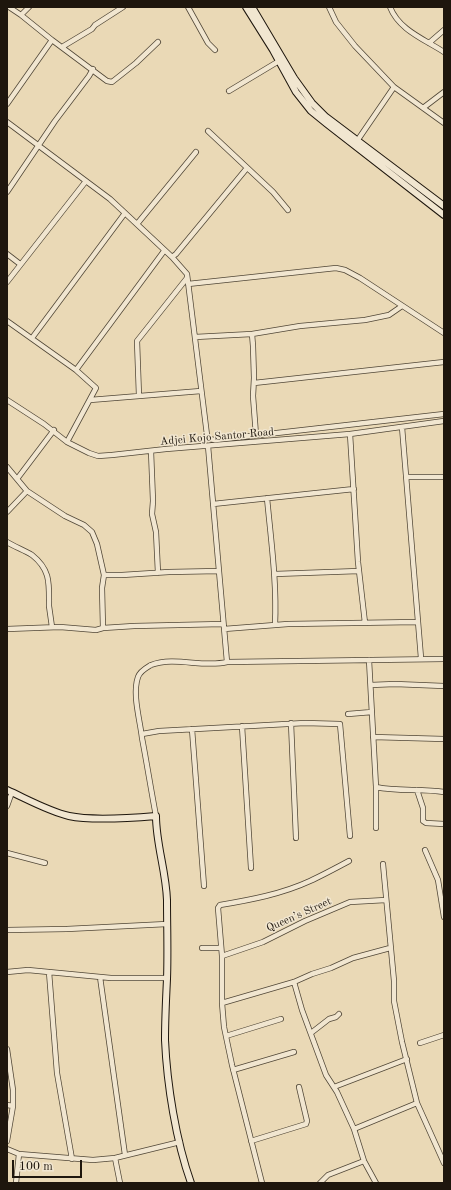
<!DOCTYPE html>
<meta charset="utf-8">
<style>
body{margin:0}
#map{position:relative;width:451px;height:1190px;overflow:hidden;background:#ead9b6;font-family:"Old Standard TT",serif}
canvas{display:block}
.frame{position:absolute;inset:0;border:8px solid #1e160d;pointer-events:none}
.scale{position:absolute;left:12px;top:1160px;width:70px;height:18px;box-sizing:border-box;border:2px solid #1e160d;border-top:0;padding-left:5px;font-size:12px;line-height:14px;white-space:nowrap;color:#1e160d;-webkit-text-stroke:3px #f1e6d0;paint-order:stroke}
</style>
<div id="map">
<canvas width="451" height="1190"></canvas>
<div class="frame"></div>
<div class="scale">100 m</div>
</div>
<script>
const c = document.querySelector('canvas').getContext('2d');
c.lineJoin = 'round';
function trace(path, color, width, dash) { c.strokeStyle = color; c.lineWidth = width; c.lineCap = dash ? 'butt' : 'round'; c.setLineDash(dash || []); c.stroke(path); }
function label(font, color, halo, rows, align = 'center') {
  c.font = font + ' "Old Standard TT",serif'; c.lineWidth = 3; c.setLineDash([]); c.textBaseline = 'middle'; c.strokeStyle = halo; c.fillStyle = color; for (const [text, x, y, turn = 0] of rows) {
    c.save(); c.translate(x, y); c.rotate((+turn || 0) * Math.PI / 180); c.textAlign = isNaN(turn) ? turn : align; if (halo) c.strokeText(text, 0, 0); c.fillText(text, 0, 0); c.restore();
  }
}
const street = new Path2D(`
 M9,7L21,15
 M188,7L208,43L215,50
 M329,7L336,22L355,46L394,87L444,123
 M390,7C399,30 424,39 444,52
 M52,40L107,81L112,82L136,63L158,42
 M429,43L444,30
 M62,47L92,29L95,25L123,7
 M229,91L279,61
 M7,104L52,40L21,15L29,7
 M423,108L444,92
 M7,122L110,199L172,257L187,274L207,435L209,439L215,440L444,414
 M208,131L273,192L288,210
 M357,141L394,87
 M7,192L55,121L89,76L93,69
 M137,224L196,152
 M7,254L20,264
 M172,257L176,254L247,168
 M7,282L86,181
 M188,284L336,268L345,270L360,278L444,333
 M7,321L76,370L96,388L67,442
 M252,334L253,346L254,378L253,396L256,435
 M195,337L252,334L300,326L365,320L389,315L402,306
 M32,338L125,213
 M76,370L164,251
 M254,383L444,362
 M139,396L137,341L187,278
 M7,400L44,424L67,442L89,453L98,456L112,455L166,449L350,434L444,421
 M90,400L201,391
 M402,427L421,658
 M350,434L358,562L365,623
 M208,446L227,662
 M151,451L153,501L152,514L156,532L158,573
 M7,467L27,491L65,516L84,525L92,532L97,544L104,575H122L169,572L219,571
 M406,477H444
 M17,479L54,430
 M267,498C271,540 277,583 275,625
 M213,504L354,489
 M7,512L27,491
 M7,542C15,547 24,550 32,555C51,570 49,584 49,606C50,613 51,620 52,627
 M275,574L359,571
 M103,628L102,588L104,575
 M7,629L60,627L96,630L103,628L134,626L223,624
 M224,629L288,624L417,622
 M369,660L376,787V828
 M371,685L395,684L444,686
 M348,714L372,712
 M291,723L296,838
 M242,726L251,868
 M192,729L204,886
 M142,734L159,731L305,723L340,724L350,836
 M373,737L444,739
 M376,787C398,792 422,788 444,792
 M417,790L423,808V821L426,823L444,824
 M7,806L12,792
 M156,816C151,790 147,764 142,738C140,720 132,694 138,677C140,671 146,668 151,665C175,656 203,668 227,662L444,659
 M425,850L438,880L444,917
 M7,853L45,863
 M383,864L394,981V1001L402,1042L417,1103L444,1163
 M7,930L67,929L167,924
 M202,948H221
 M222,956L263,942L305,921L350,902L386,900
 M7,972L28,970L111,978H167
 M49,972L57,1073L72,1159
 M100,977L125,1155
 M294,982L302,1010L326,1075L337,1092L354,1129L364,1161L376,1183
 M222,1003L294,982L312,974L331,968L353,958L390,948
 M311,1033L329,1019L336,1017L339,1014
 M226,1036L281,1019
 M420,1043L444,1035
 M7,1049L13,1090V1106L7,1141
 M233,1070L294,1052
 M334,1087L407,1059
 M7,1105L13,1106
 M354,1129L417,1103
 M251,1141L306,1124L307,1121L299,1087
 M7,1149L19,1154L93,1160L115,1158L180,1142
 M115,1158L120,1183
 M16,1183L19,1154
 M262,1183L232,1065L224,1027L222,1003V956L218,908L220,905C250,900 282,894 310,881C323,875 336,868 349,861
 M320,1183L328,1175L364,1161`);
const secondary = new Path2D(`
 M246,7L273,50L296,92L311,111L327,124L444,215
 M252,7L294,78L312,103L326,117L444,206
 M7,790C27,799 48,811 69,816C92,821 132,818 156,816C156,844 166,871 167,900C167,926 168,953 167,979C166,999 165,1020 165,1040C167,1085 176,1141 191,1183`);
const streetNames = [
 ["Adjei Kojo Santor Road",217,437,-5],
 ["Queen’s Street",299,915,-24]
];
trace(street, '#514737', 6);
trace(secondary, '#1e160d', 8);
trace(street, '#f1e6d0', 4.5);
trace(secondary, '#f1e6d0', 6);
label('11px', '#1e160d', '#f1e6d0', streetNames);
</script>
